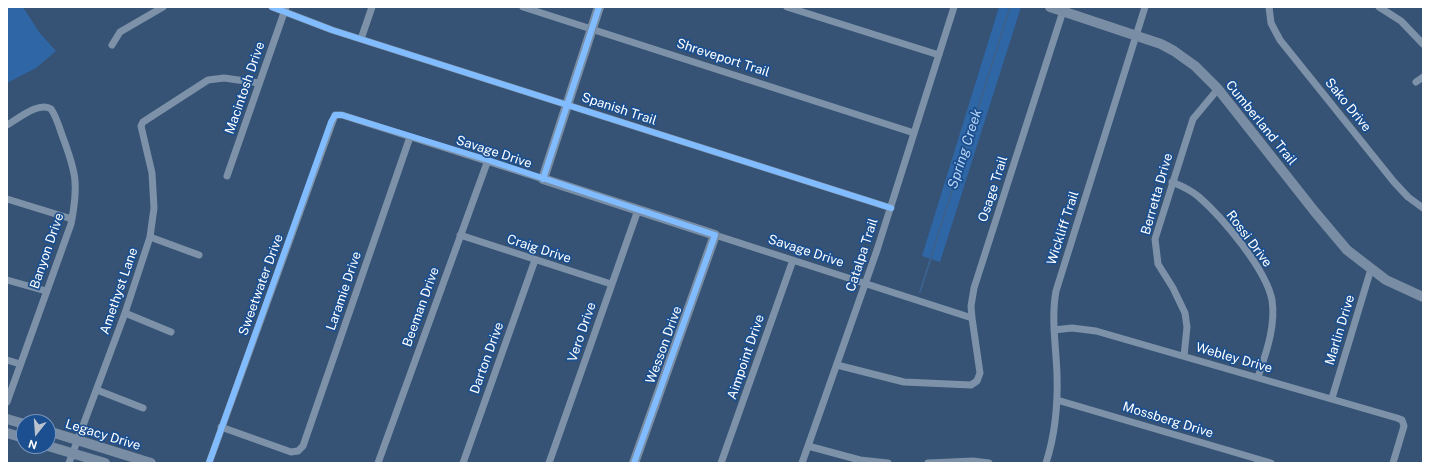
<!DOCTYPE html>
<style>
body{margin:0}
#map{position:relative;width:1430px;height:470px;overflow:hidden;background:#365274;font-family:"Public Sans",sans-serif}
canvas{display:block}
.frame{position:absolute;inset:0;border:8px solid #fff;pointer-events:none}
.north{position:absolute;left:16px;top:414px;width:40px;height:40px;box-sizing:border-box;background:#1b4f8f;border:1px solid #7695bc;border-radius:50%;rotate:197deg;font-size:11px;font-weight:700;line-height:16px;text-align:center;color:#fff}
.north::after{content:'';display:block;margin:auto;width:14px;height:18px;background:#b9c2ce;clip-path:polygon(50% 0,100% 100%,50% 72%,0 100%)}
</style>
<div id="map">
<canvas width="1430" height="470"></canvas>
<div class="frame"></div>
<div class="north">N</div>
</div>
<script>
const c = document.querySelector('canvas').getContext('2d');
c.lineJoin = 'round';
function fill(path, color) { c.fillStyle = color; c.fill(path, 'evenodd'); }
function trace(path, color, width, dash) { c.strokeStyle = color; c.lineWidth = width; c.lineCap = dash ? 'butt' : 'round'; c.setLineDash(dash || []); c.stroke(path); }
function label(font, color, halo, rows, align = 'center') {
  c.font = font + ' "Public Sans",sans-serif'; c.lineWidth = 3.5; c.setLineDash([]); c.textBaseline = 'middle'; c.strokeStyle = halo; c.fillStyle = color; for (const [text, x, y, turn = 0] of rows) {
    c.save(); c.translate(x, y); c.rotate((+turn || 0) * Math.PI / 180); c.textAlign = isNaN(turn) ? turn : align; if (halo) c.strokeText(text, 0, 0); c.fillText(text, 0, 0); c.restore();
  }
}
const green = new Path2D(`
 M7,7H23L39,32L56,51L36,68L7,83Z
 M999,7H1021L940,262L922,256Z`);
const stream = new Path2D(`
 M920,292L1010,7`);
const street = new Path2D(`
 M272,7L332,30L891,208
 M523,7L914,133
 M787,7L939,55
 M1269,7L1271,23L1280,40L1394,182L1408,197L1423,208
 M1379,7L1401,21L1423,44
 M361,39L372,7
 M112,45L120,32L163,7
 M1416,82L1423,77
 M7,125C18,119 39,101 51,109C56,116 59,126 62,135C76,172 79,184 71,224L7,402
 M227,176L286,7
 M1172,182C1182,186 1191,190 1199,197C1222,217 1266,269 1272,300C1276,326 1266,353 1258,377
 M7,199L72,219
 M460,235L611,284
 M715,235L972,318
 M150,237L199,255
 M7,280L46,291
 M125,313L171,332
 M1054,330L1072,328L1096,331L1397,418L1402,420L1404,426L1393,463
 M1184,356L1187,327L1185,313L1173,288L1158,264L1155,239L1193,119L1218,89
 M7,360L20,364
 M837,365L904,382L971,385L977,381L980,373L972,318L971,306L974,288L1064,8
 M97,390L143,408
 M1332,398L1371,269
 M1057,400L1271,463
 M221,427L291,452L298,451L303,446L410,137
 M808,446L860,460L888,463
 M69,463L125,313L150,237L154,208L152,173L141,126L143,122L208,80L224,78L259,83
 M209,463L335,115H342L543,179
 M378,463L488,160
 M463,463L535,260
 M549,463L638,210
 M721,463L793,260
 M802,463L877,250L954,7
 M928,463L973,461L989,463
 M1046,463C1055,435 1058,404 1057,374C1056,346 1051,318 1056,291L1145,7`);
const secondary = new Path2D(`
 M599,7L543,179L715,235L634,463
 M1050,7L1161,44L1174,51L1195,66L1218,89L1315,212L1347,250L1386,280L1423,297
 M7,419L24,424
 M48,431L151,463
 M7,433L24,438
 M48,446L105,463`);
const cycleway = new Path2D(`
 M272,7L332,30L891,208
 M543,179L599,7
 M209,463L331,122L335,115H342L488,160L715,235L634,463`);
const streetNames = [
 ["Shreveport Trail",723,58,18],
 ["Macintosh Drive",245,88,-71],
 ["Sako Drive",1348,105,51],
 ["Spanish Trail",619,109,18],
 ["Cumberland Trail",1261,123,51],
 ["Savage Drive",494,152,18],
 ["Osage Trail",993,189,-72],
 ["Berretta Drive",1157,194,-74],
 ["Wickliff Trail",1063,228,-72],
 ["Rossi Drive",1249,239,53],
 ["Craig Drive",539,249,18],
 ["Banyon Drive",47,251,-71],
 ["Savage Drive",806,251,18],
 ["Catalpa Trail",862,255,-72],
 ["Sweetwater Drive",261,285,-70],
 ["Amethyst Lane",119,291,-71],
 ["Laramie Drive",344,291,-71],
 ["Beeman Drive",421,307,-70],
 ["Marlin Drive",1340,330,-73],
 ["Vero Drive",582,332,-71],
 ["Wesson Drive",664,345,-70],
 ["Aimpoint Drive",746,357,-71],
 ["Darton Drive",487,358,-70],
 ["Webley Drive",1234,358,16],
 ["Mossberg Drive",1168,420,17],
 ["Legacy Drive",103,435,17]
];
const waterNames = [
 ["Spring Creek",965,149,-72]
];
fill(green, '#2f66a5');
trace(stream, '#3b618d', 2);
trace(street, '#7d92a8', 7);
trace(secondary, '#798da4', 10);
trace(cycleway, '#80bcff', 6);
label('13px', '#fff', '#1b4f8f', streetNames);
label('italic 14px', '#b5d3f5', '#1b4f8f', waterNames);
</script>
